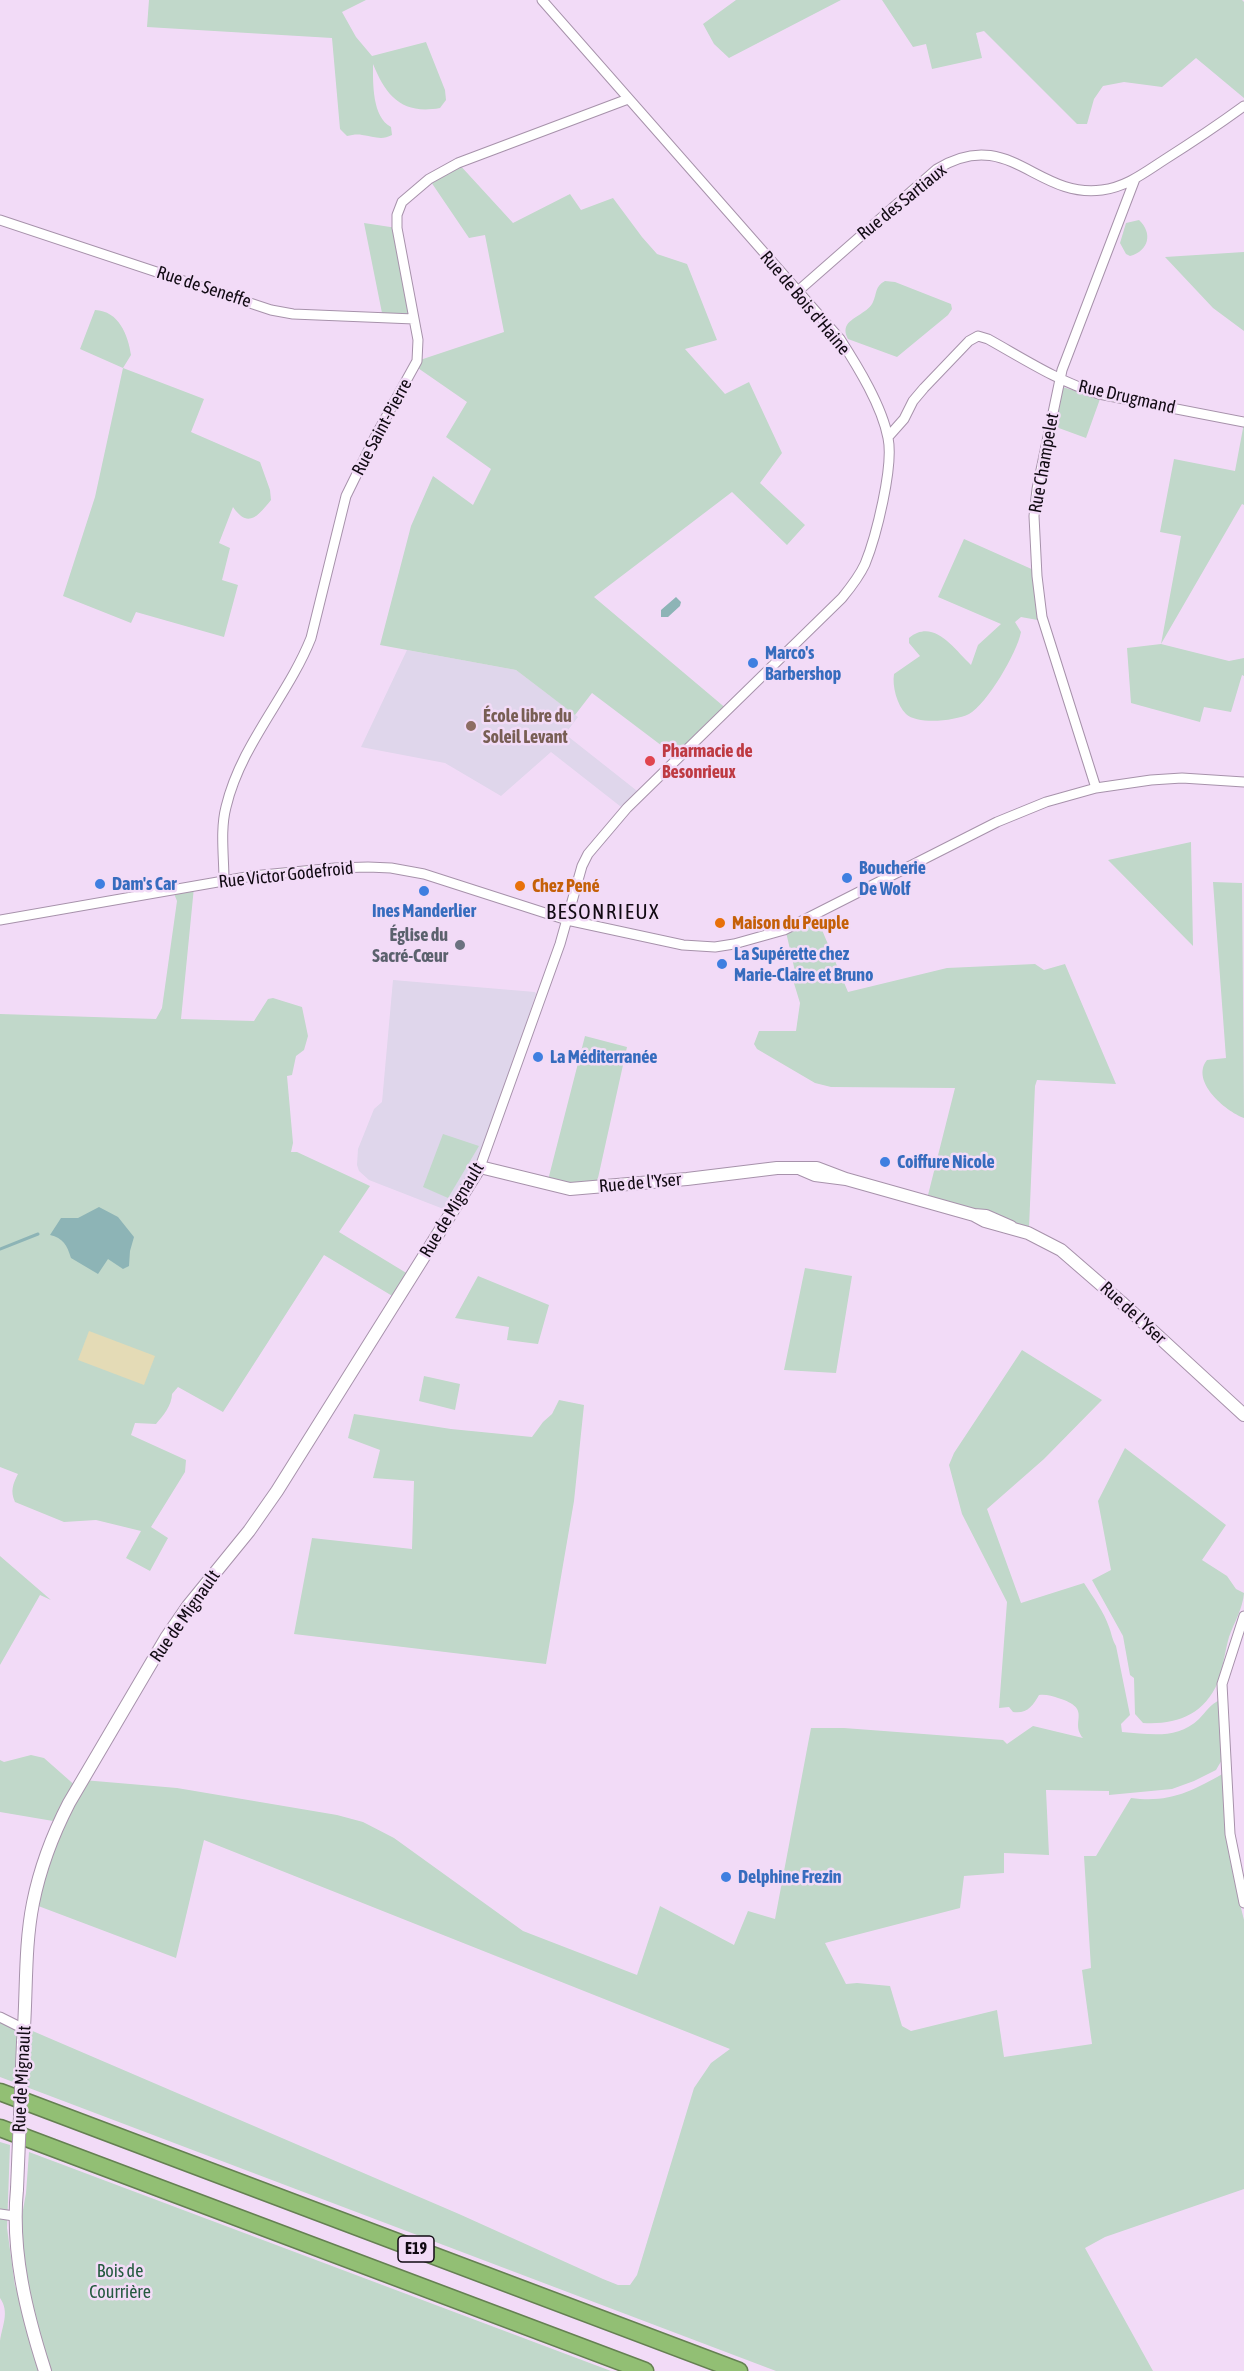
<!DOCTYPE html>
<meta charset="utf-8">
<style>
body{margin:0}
canvas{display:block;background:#f2dbf7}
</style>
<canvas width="1244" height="2371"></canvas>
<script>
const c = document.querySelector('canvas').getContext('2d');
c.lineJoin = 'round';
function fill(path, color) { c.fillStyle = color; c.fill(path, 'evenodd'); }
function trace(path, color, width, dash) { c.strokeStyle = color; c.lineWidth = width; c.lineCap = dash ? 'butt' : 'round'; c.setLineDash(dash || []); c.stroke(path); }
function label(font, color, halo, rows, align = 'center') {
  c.font = font + ' "Asap Condensed",sans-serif'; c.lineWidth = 5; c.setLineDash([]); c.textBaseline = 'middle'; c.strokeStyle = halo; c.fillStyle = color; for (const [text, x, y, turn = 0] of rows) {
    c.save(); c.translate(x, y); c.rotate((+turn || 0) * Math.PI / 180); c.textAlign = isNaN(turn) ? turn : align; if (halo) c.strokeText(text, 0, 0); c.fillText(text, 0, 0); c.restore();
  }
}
const education = new Path2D(`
 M407,650L516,670L578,717L565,734L641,794L625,810L551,752L501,796L445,763L361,747Z
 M393,980L535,992L536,994L485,1143L475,1165L446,1210L369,1180L359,1171L357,1165L358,1149L374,1109L382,1102Z`);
const green = new Path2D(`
 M149,0H366L342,12L356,37L372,56L426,42L445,90L446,100L440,108C402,115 386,96 373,64C373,83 372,117 391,127L392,135C381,141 373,136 362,135C357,134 352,135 347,136L340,129L332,38L147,27Z
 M736,0H841L729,58L714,44L703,24Z
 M882,0H1242L1244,2V98L1196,58L1162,87L1124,82L1103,86L1094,99L1087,124H1077L984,31L976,33L982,58L932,69L926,44L913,47Z
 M458,163L513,223L570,194L581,210L613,198L642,237L657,254L687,264L717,340L685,349L725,394L749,382L782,453L760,483L805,525L787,545L732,492L594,597L728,710L678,758L592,693L575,715L516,670L380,645L411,526L433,476L473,505L491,469L446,437L467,402L415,366L417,361L504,332L485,235L469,238L429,179Z
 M1139,220C1153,233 1149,251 1130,256L1126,254L1120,243L1126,223Z
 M364,223L397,228L414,319L383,318Z
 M1244,252V331L1213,308L1165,257Z
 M885,281L895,282L951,304L952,309L948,315L897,357L848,339C846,335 844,330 847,325C853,316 869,312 873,302C877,293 875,286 885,281Z
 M95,310C119,311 128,335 131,355L123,368L204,399L191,432L260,462L270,490L271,500C258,516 248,529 233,507L219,543L230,548L222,580L238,585L224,637L136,612L131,623L63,596L95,497L123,368L80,349Z
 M1063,387L1100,399L1086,438L1056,427Z
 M1244,423V505L1242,504L1161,644L1229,661L1244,658V676L1242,675L1231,712L1204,707L1200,722L1131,703L1127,648L1161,644L1181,536L1160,532L1174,459L1235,471Z
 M964,539L1036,571L1043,621L1021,617L1015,622L1021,632C1017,653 987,704 969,714C955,721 918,725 906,714C897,705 892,686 894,674L920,656L909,643V638C934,618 953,648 971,665L978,645L1001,624L938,597Z
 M1191,842L1193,946L1108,860Z
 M1213,882L1242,883L1244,1118C1225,1111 1190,1081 1207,1060L1226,1058Z
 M194,887L181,1019L254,1021L268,999L273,998L302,1007L308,1036L304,1050L296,1056L292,1075L287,1076L293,1143L291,1152H297L370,1186L339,1232L408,1274L394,1297L324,1255L223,1412L178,1387L172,1394C172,1405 163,1416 156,1424L135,1423L131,1435L186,1460L185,1472L151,1527L168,1538L150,1571L126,1558L141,1531L96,1520L64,1522L15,1502C10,1491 13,1484 18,1474L0,1467V1014L156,1019L162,1008L177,901L173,891Z
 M817,918L848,992L947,968L1035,964L1044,970L1065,964L1116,1084L1037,1080L1035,1086L1029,1228L928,1195L955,1088L831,1087L815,1083L757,1049L754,1044L759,1031H796L800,1003L793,980L794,967L786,932Z
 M585,1036L627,1047L596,1187L547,1184Z
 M443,1134L479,1146L448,1198L423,1187Z
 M805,1268L852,1276L836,1373L784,1370Z
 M478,1276L549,1305L538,1344L507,1340L509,1327L455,1318Z
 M1022,1350L1102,1400L1044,1459L987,1509L1021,1603L1084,1583C1093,1597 1104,1612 1109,1627C1112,1635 1112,1639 1116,1646L1130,1715L1121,1724L1122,1732C1150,1734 1177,1740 1199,1719C1206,1712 1210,1704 1220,1700L1223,1758L1216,1770L1194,1781L1172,1789L1109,1795V1791L1046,1790L1049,1855L1004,1853V1873L964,1876L960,1908L825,1943L846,1984L857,1983L890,1986L902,2026L911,2031L997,2010L1004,2057L1092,2044L1082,1970L1091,1968L1084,1856H1096L1131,1798C1169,1803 1191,1792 1224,1773C1226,1823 1231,1871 1244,1920V2189L1105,2237L1085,2248L1153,2371H776L0,2077V2017L459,2214L603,2279L618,2285H630L637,2275L694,2088L711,2063L730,2049L204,1840L176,1958L33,1904L59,1822L0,1812V1760L4,1762L31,1755L44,1758L78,1788L83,1780L177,1788L337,1815L363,1822L394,1838L523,1931L637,1975L660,1906L734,1945L748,1911L775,1919L811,1728H844L1003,1740L1007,1744L1033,1726L1083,1738C1069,1721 1094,1709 1058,1698C1052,1696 1046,1694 1039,1695C1033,1706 1027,1714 1013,1712L1009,1707L999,1708L1007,1602L962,1514L949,1465L954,1453Z
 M424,1376L460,1384L455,1410L419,1401Z
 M559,1400L584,1405L574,1501L546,1664L294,1634L312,1538L412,1549L414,1481L373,1478L380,1450L348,1438L354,1414L451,1429L532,1437L543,1422L552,1414Z
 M1125,1448L1226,1525L1202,1560L1227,1576L1236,1589L1244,1593C1243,1608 1234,1623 1229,1637C1225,1651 1223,1668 1218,1682C1204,1715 1176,1725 1143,1723L1135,1714L1134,1678L1130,1675L1123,1636L1092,1580L1111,1570L1098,1501Z
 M0,1556L51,1600L40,1595L0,1665Z
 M0,2142L10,2145L7,2228L15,2286L28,2311L45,2371H0C0,2361 0,2350 0,2341C2,2326 10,2312 0,2298Z
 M29,2152L611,2371H51L35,2316L23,2257L21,2221L26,2193Z`);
const sand = new Path2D(`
 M89,1331L155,1356L144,1385L78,1360Z`);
const water = new Path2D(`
 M676,597L681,602L680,606L668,617H661V610Z
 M99,1207L118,1217L134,1237L130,1251L129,1266L123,1269L108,1259L98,1274L71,1258C67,1245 63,1238 50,1235L61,1218H78Z`);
const stream = new Path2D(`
 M0,1249L38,1234`);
const minor = new Path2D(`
 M0,220L271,310L293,314L414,319
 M798,291L937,169C1009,125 1036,199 1102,190C1126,187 1144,173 1164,160C1191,143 1218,125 1244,106
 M888,437L904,419L913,401L924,388L969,341L978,336L988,339C1024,359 1059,382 1099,394L1244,422
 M1096,788L1042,617L1037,576L1034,516L1037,489L1062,370L1135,179
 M224,881C224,857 220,830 226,807C241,744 288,696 311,638L346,496L374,439L417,361L418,340L397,228V215L402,202L429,179L458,163L628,99
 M0,920L252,876L335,868L368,867L391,868L424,874L567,920L683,945L715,947L734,944L784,930L997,822L1046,802L1096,788L1151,780L1182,778L1244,782
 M480,1167L560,944L582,866L588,854L627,808L842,598C851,587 859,577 865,564C876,537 894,466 888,438C882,406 858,367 840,339L542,0
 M1244,1616L1222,1684L1230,1834L1244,1903
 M0,2017L24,2029
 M0,2214L14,2216`);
const tertiary = new Path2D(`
 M846,1179L974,1215
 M1011,1227L986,1216L974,1215L985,1221L1028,1233L1061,1250L1121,1302L1244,1415
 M23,2042C27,1996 24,1948 33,1903C40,1868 53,1834 69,1803L166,1638L188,1606L249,1531L277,1491L480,1167L570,1189L687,1179L777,1168H817L846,1179L815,1175L801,1169
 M17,2189C11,2251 26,2312 45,2371`);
const motorway = new Path2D(`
 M0,2092L739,2371
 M0,2128L645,2371`);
const tertiaryBridge = new Path2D(`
 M17,2189L23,2042`);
const markers = [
 [753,663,6,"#3f7fe0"],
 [471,726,6,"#8d6e63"],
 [650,761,6,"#e0444e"],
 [847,878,6,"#3f7fe0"],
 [100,884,6,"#3f7fe0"],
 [520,886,6,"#e8710a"],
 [424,891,6,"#3f7fe0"],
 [720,923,6,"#e8710a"],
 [460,945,6,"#6b7280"],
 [722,964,6,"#3f7fe0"],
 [538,1057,6,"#3f7fe0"],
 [885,1162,6,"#3f7fe0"],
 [726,1877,6,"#3f7fe0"]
];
const shields = [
 [416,2249,36]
];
const shieldNames = [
 ["E19",416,2249]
];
const streetNames = [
 ["Rue des Sartiaux",902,202,-39],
 ["Rue de Seneffe",204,287,18],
 ["Rue de Bois d'Haine",805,303,50],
 ["Rue Drugmand",1127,397,13],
 ["Rue Saint-Pierre",382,427,-62],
 ["Rue Champelet",1044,463,-80],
 ["Rue Victor Godefroid",286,875,-6],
 ["Rue de l'Yser",640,1183,-5],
 ["Rue de Mignault",452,1210,-59],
 ["Rue de l'Yser",1133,1313,43],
 ["Rue de Mignault",185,1616,-55],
 ["Rue de Mignault",22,2079,-87]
];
const shopNames = [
 ["Marco's",765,653],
 ["Barbershop",765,674],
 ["Boucherie",859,868],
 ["De Wolf",859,889],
 ["Dam's Car",112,884],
 ["Ines Manderlier",424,911,"center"],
 ["La Supérette chez",734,954],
 ["Marie-Claire et Bruno",734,975],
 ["La Méditerranée",550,1057],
 ["Coiffure Nicole",897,1162],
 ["Delphine Frezin",738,1877]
];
const educationNames = [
 ["École libre du",483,716],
 ["Soleil Levant",483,737]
];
const healthNames = [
 ["Pharmacie de",662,751],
 ["Besonrieux",662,772]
];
const foodNames = [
 ["Chez Pené",532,886],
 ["Maison du Peuple",732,923]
];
const worshipNames = [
 ["Église du",448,935],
 ["Sacré-Cœur",448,956]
];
const parkNames = [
 ["Bois de",120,2271],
 ["Courrière",120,2292]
];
const quarterNames = [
 ["BESONRIEUX",603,912]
];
fill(education, '#dfd6eb');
fill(green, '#c1d8ca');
fill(sand, '#e4dbb6');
fill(water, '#8db4b6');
trace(stream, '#8db4b6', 3);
trace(minor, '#a792ab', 11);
trace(tertiary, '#a792ab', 14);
trace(motorway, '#658052', 19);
trace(minor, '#fff', 9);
trace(tertiary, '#fff', 12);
trace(motorway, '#92bf74', 16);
trace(tertiaryBridge, '#a792ab', 14, []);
trace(tertiaryBridge, '#fff', 12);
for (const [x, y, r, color] of markers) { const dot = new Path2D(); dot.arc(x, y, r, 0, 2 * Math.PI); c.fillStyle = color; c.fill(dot); trace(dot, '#f2dbf7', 2); }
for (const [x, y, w] of shields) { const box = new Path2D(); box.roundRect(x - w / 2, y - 13, w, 26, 4.5); c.fillStyle = '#f2dbf7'; c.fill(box); trace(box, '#110a13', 1.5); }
label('bold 16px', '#110a13', null, shieldNames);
label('18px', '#110a13', '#f2dbf7', streetNames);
label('bold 18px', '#366cbe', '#f2dbf7', shopNames, 'left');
label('bold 18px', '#785e54', '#f2dbf7', educationNames, 'left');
label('bold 18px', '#be3a42', '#f2dbf7', healthNames, 'left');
label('bold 18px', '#c56008', '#f2dbf7', foodNames, 'left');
label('bold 18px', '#5b616d', '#f2dbf7', worshipNames, 'right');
label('18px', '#255a40', '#f2dbf7', parkNames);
c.letterSpacing = '1.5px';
label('21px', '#110a13', '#f2dbf7', quarterNames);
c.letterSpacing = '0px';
</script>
